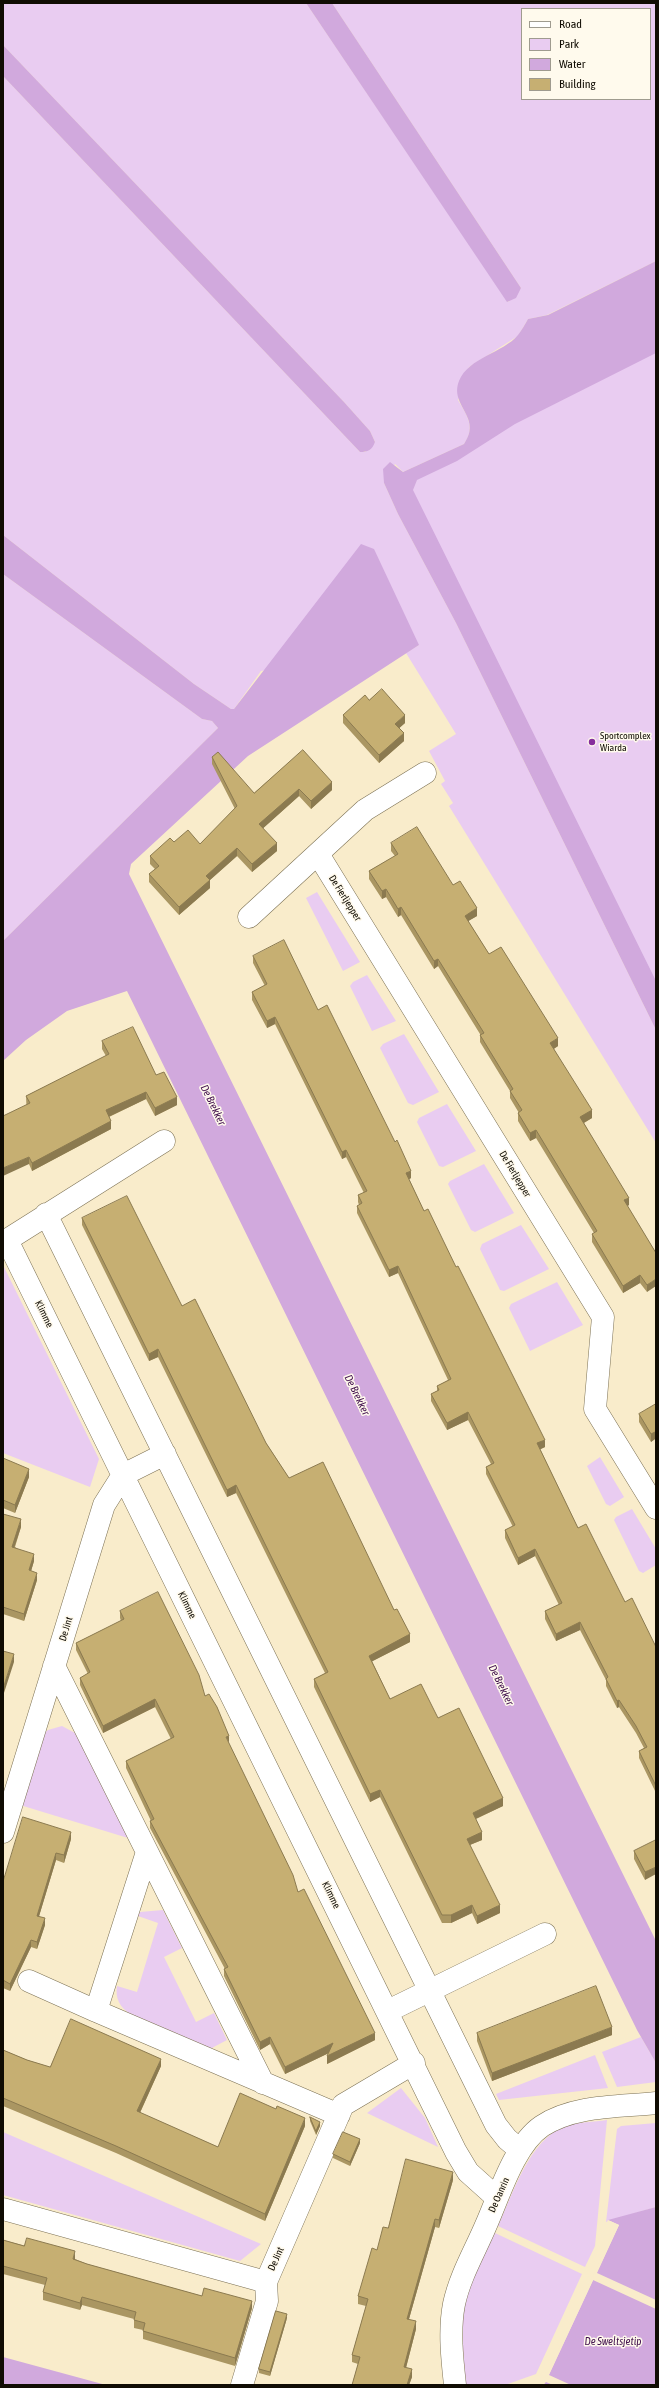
<!DOCTYPE html>
<style>
body{margin:0}
#map{position:relative;width:659px;height:2388px;overflow:hidden;background:#f9eccb;font-family:"Asap Condensed",sans-serif}
canvas{display:block}
.frame{position:absolute;inset:0;border:4px solid #100c03;pointer-events:none}
.legend{position:absolute;left:521px;top:8px;width:130px;height:92px;box-sizing:border-box;background:#fffaed;border:1px solid #9f9b8f;margin:0;padding:5px 7px;list-style:none;font-size:12px;color:#100c03}
.legend li{display:flex;align-items:center;gap:8px;height:20px}
.legend b{width:20px;border:1px solid #9f9b8f}
</style>
<div id="map">
<canvas width="659" height="2388"></canvas>
<div class="frame"></div>
<ul class="legend">
<li><b style="height:5px;background:#fff"></b>Road</li>
<li><b style="height:11px;background:#e9ccf1"></b>Park</li>
<li><b style="height:11px;background:#d1a9dd"></b>Water</li>
<li><b style="height:11px;background:#c6af72"></b>Building</li>
</ul>
</div>
<script>
const c = document.querySelector('canvas').getContext('2d');
c.lineJoin = 'round';
function fill(path, color) { c.fillStyle = color; c.fill(path, 'evenodd'); }
function trace(path, color, width, dash) { c.strokeStyle = color; c.lineWidth = width; c.lineCap = dash ? 'butt' : 'round'; c.setLineDash(dash || []); c.stroke(path); }
function label(font, color, halo, rows, align = 'center') {
  c.font = font + ' "Asap Condensed",sans-serif'; c.lineWidth = 3; c.setLineDash([]); c.textBaseline = 'middle'; c.strokeStyle = halo; c.fillStyle = color; for (const [text, x, y, turn = 0] of rows) {
    c.save(); c.translate(x, y); c.rotate((+turn || 0) * Math.PI / 180); c.textAlign = isNaN(turn) ? turn : align; if (halo) c.strokeText(text, 0, 0); c.fillText(text, 0, 0); c.restore();
  }
}
const green = new Path2D(`
 M3,3H306L508,302L521,288L332,3H656V261L547,315L528,319L518,336L469,367L458,400C467,416 476,427 464,444L403,472L395,464L384,483L398,514L456,623L656,1030V1143L449,806L453,803L441,784L445,781L429,751L456,734L406,653L419,645L261,671L234,709H231L194,684L3,535V76L360,452H365L375,442L370,431L344,402L3,45ZM522,9H650V99H522Z
 M656,342V1003L401,481Z
 M3,574L202,719L212,721L218,728L3,941Z
 M317,892L360,962L343,971L306,898Z
 M367,975L396,1021L372,1031L350,986L353,982Z
 M404,1034L439,1092L413,1105L408,1103L380,1048L383,1044Z
 M447,1104L476,1151L443,1167L439,1166L417,1122L419,1118Z
 M484,1164L514,1213L475,1232L471,1230L448,1184L450,1181Z
 M521,1225L549,1269L504,1291L500,1290L480,1249L482,1244Z
 M3,1265L99,1459L90,1487L3,1453Z
 M557,1282L583,1325L530,1351L509,1308L511,1304Z
 M600,1457L624,1497L610,1506L606,1504L587,1466Z
 M632,1509L656,1549V1565L643,1573L639,1571L614,1520L616,1517Z
 M62,1726L75,1733L79,1739L128,1838L20,1805L43,1734L48,1730Z
 M163,1910L182,1948L164,1957L196,2022L214,2013L227,2040L210,2049L130,2014C120,2007 115,1999 117,1986L137,1992L158,1923L138,1916L140,1912Z
 M641,2037L656,2063V2082L617,2087L602,2052Z
 M595,2055L608,2088L499,2100L496,2094Z
 M401,2088L425,2118L438,2147L367,2113Z
 M607,2120L595,2246L585,2267L498,2226C513,2194 529,2140 565,2126C578,2122 594,2122 607,2120Z
 M656,2123V2207L606,2222L617,2129L621,2126Z
 M3,2132L261,2244L240,2261L3,2195Z
 M495,2233L582,2274L536,2374L505,2385H466C464,2358 460,2331 465,2305C470,2280 484,2256 495,2233Z`);
const water = new Path2D(`
 M306,3H332L521,288L516,298L507,302Z
 M3,45L344,402L370,431L375,442C372,450 368,452 360,452L3,76Z
 M656,261V353L515,424L457,461L417,480L413,490L656,981V1030L456,623L398,514L384,483L383,469L390,462L403,472L464,444C483,417 449,406 459,381C469,357 503,353 518,335C522,330 525,324 528,319L548,315Z
 M3,535L194,684L231,709H234L361,544L374,549L419,645L248,756L131,864L129,874L656,1941V2063L637,2030L127,991L67,1011L26,1040L3,1061V941L218,728L212,721L202,719L3,574Z
 M656,2207V2385H544L619,2225L608,2220Z
 M3,2357L106,2385H3Z`);
const pier = new Path2D(`
 M608,2220L619,2225L597,2273L656,2300V2309L593,2280L549,2375L571,2385H553L546,2382L542,2385L616,2226L607,2222Z`);
const minor = new Path2D(`
 M318,854L603,1317L595,1409L656,1508
 M249,917L365,810L425,773
 M164,1141L7,1240L456,2152L468,2172L497,2198
 M46,1214L496,2125L507,2139L520,2150
 M54,1666L263,2083
 M3,1832L104,1505L123,1475L165,1454
 M147,1852L96,2011L339,2115
 M29,1981L96,2011
 M388,2011L545,1934
 M3,2209L266,2282L343,2105L414,2063
 M242,2385L267,2301L266,2282
 M455,2385C452,2358 449,2330 454,2304C460,2276 475,2251 486,2225C499,2196 514,2145 542,2126C574,2105 618,2107 656,2103`);
const wall = new Path2D(`
 M369,700L405,723L399,728L404,741L379,763L343,723V715Z
 M303,750L332,790L311,809L299,796L263,828L277,851L252,872L237,856L210,880V888L179,915L149,882V874L155,869L150,864V856L200,844L235,809L212,764V757L254,793Z
 M391,843L453,885L477,916L468,921L489,954L558,1046L554,1049L592,1118L584,1123L629,1205L627,1206L656,1253L647,1292L640,1283L623,1293L592,1242V1234L594,1233L536,1138L530,1141L518,1121V1113H519L510,1098V1091L480,1042V1034L438,966L434,969L401,915L398,917L386,897L382,899L369,879V871L395,856L391,851Z
 M253,956L318,1010L411,1178L409,1179L424,1211L545,1447L540,1449L578,1528L625,1602L656,1647V1793L639,1758V1751L644,1748L636,1733L619,1707L617,1708L606,1686V1680L580,1630L556,1641L545,1619V1611L559,1605L535,1556L518,1565L505,1538V1530L513,1527L486,1474V1467L491,1464L468,1420L447,1430L431,1401V1394L437,1391V1386L448,1380L398,1273L389,1277L357,1213V1206L359,1205L358,1202V1195L364,1193L346,1157L342,1159L275,1024L267,1028L252,1000V992L265,986L253,963Z
 M102,1041L156,1075L177,1105L155,1116L146,1099L109,1117L111,1129L32,1171L29,1164L26,1096L106,1056L102,1049Z
 M82,1218L182,1306L266,1443L289,1478L394,1610L410,1642L372,1661L390,1699L438,1718L503,1806L476,1819L482,1840L470,1845L500,1913L477,1924L472,1913L451,1923H442L380,1797L370,1802L314,1687V1679L325,1673L236,1493L227,1497L158,1357L149,1361L82,1225Z
 M656,1404V1440L655,1439L651,1442L639,1422V1414Z
 M3,1458L29,1477L15,1513L3,1508Z
 M3,1514L21,1527L15,1547L34,1561L31,1571L37,1580L24,1621L3,1614Z
 M120,1611L205,1696L228,1743L298,1892L375,2040L327,2064L329,2053L285,2074L270,2044L260,2050L224,1976V1969H225L150,1828V1821H151L126,1768V1761L171,1739L155,1707L103,1733L80,1685V1678L88,1674L76,1650V1643L121,1621L120,1618Z
 M71,1839L64,1863L56,1860L39,1916L45,1925L37,1949L31,1947L10,1991L3,1988V1882Z
 M656,1840L645,1880L634,1859V1851Z
 M477,2033L612,2035L492,2081L477,2041Z
 M3,2050L27,2060L50,2067L161,2066L140,2113L218,2147L305,2126L265,2221L116,2153L3,2106Z
 M310,2117L320,2126L316,2135L310,2121Z
 M360,2143L350,2166L333,2158V2154Z
 M453,2180L439,2228L435,2227L409,2319L416,2329L406,2368L412,2377L409,2385H352L358,2364L352,2362V2355L366,2306L358,2304V2296L377,2250L388,2228Z
 M3,2240L75,2259L87,2264L202,2296L252,2308L235,2366L143,2339V2330L134,2328V2319L82,2305L80,2310L43,2300V2292L45,2285L3,2274Z
 M287,2318L270,2376L259,2373V2369Z`);
const shadedWall = new Path2D(`
 M405,715V723L395,732V724Z
 M404,733V741L379,763V755Z
 M332,782V790L311,809V801Z
 M299,789V796L259,832V824Z
 M277,843V851L252,872V864Z
 M237,848V856L210,880V888L179,915V907L206,876Z
 M386,889V897L382,899V891Z
 M401,907V915L398,917V909Z
 M477,908V916L465,923V916Z
 M438,959V966L434,969V961Z
 M275,1017V1024L267,1028V1021Z
 M558,1038V1046L550,1051V1043Z
 M146,1092V1099L106,1118V1110Z
 M177,1097V1105L155,1116V1108Z
 M592,1110V1118L580,1125V1117Z
 M111,1121V1129L32,1171V1163Z
 M536,1130V1138L530,1141V1133Z
 M346,1150V1157L342,1159V1152Z
 M29,1157V1164L3,1176V1168Z
 M411,1171V1178L406,1181V1173Z
 M629,1198V1205L624,1208V1200Z
 M398,1266V1273L389,1277V1270Z
 M640,1275V1283L623,1293V1286Z
 M656,1279V1286L647,1292V1285Z
 M158,1349V1357L149,1361V1354Z
 M468,1412V1420L447,1430V1423Z
 M655,1432V1439L651,1442V1434Z
 M545,1440V1447L537,1451V1443Z
 M29,1469V1477L15,1513V1505Z
 M236,1485V1493L227,1497V1490Z
 M21,1519V1527L12,1554V1547Z
 M535,1549V1556L518,1565V1558Z
 M34,1554V1561L29,1578V1570Z
 M37,1573V1580L24,1621V1614Z
 M580,1622V1630L556,1641V1634Z
 M410,1634V1642L369,1663V1656Z
 M14,1654V1662L3,1696V1689Z
 M155,1699V1707L103,1733V1726Z
 M619,1700V1707L617,1708V1701Z
 M229,1736V1743L226,1737Z
 M380,1790V1797L370,1802V1794Z
 M503,1798V1806L473,1820V1813Z
 M71,1832V1839L64,1863V1855Z
 M482,1832V1840L467,1846V1839Z
 M56,1853V1860L37,1923V1916Z
 M656,1867V1874L645,1880V1872Z
 M472,1905V1913L451,1923V1915Z
 M500,1905V1913L477,1924V1916Z
 M45,1918V1925L37,1949V1942Z
 M31,1940V1947L10,1991V1984Z
 M612,2027V2035L492,2081V2073Z
 M375,2033V2040L327,2064V2056Z
 M270,2037V2044L260,2050V2042Z
 M333,2043V2051L285,2074V2067Z
 M161,2059V2066L137,2119V2111Z
 M305,2118V2126L265,2221V2214Z
 M320,2122V2126L316,2135V2131Z
 M360,2139V2143L350,2166V2162Z
 M453,2172V2180L439,2228V2220Z
 M435,2219V2227L407,2326V2319Z
 M75,2251V2259L73,2266V2259Z
 M82,2297V2305L80,2310V2303Z
 M252,2301V2308L235,2366V2358Z
 M287,2314V2318L270,2376V2372Z
 M416,2321V2329L404,2375V2367Z
 M412,2369V2377L409,2385H407Z`);
const building = new Path2D(`
 M382,689L405,715L395,724L404,733L379,755L343,715L365,695L369,700Z
 M303,750L332,782L311,801L299,789L259,824L277,843L252,864L237,848L206,876L210,880L179,907L149,874L159,866L150,856L170,838L174,842L188,830L200,844L237,806L212,757L218,752L254,793Z
 M417,827L453,885L460,881L477,908L465,916L489,954L501,947L558,1038L550,1043L592,1110L580,1117L629,1198L624,1200L656,1253V1279L647,1285L640,1275L623,1286L592,1234L597,1231L536,1130L530,1133L518,1113L522,1110L510,1091L513,1089L480,1035L484,1033L438,959L434,961L401,907L398,909L386,889L382,891L369,871L398,854L391,843Z
 M284,940L318,1010L327,1005L395,1142L397,1140L411,1171L406,1173L424,1211L428,1209L456,1267L458,1266L545,1440L537,1443L578,1528L586,1524L625,1602L632,1598L656,1647V1786L639,1751L647,1747L636,1726L619,1700L617,1701L606,1679L608,1677L580,1622L556,1634L545,1611L562,1603L535,1549L518,1558L505,1530L515,1525L486,1467L494,1463L468,1412L447,1423L431,1394L439,1390L437,1386L451,1379L398,1266L389,1270L357,1206L362,1203L358,1195L367,1191L346,1150L342,1152L275,1017L267,1021L252,992L267,984L253,956Z
 M133,1027L156,1075L164,1072L177,1097L155,1108L146,1092L106,1110L111,1121L32,1163L29,1157L3,1168V1116L30,1103L26,1096L109,1054L102,1041Z
 M127,1196L182,1306L195,1299L266,1443L289,1478L323,1462L394,1610L397,1609L410,1634L369,1656L390,1699L421,1684L438,1718L459,1708L503,1798L473,1813L482,1832L467,1839L500,1905L477,1916L472,1905L451,1915H442L380,1790L370,1794L314,1679L328,1672L236,1485L227,1490L158,1349L149,1354L82,1218Z
 M656,1404V1433L655,1432L651,1434L639,1414Z
 M3,1458L29,1469L15,1505L3,1500Z
 M3,1514L21,1519L12,1547L34,1554L29,1570L37,1573L24,1614L3,1607Z
 M158,1592L199,1675L205,1696L209,1694L217,1707L229,1736L226,1737L293,1875L298,1892L304,1889L375,2033L327,2056L333,2043L285,2067L270,2037L260,2042L224,1969L228,1967L150,1821L154,1819L126,1761L174,1737L155,1699L103,1726L80,1678L90,1672L76,1643L124,1619L120,1611Z
 M3,1651L14,1654L3,1689Z
 M23,1817L71,1832L64,1855L56,1853L37,1916L45,1918L37,1942L31,1940L10,1984L3,1980V1882Z
 M656,1840V1867L645,1872L634,1851Z
 M596,1986L612,2027L492,2073L477,2033Z
 M71,2019L161,2059L137,2111L218,2147L240,2093L276,2109L277,2106L305,2118L265,2214L116,2146L3,2098V2050L27,2060L50,2067Z
 M310,2117L320,2122L316,2131Z
 M343,2132L360,2139L350,2162L333,2154Z
 M406,2159L453,2172L439,2220L435,2219L407,2319L416,2321L404,2367L412,2369L407,2385H352L360,2357L352,2355L368,2299L358,2296L372,2248L377,2250L383,2227L388,2228Z
 M27,2238L75,2251L73,2259L87,2264L202,2296L204,2288L252,2301L235,2358L143,2331L145,2323L134,2320L136,2312L82,2297L80,2303L43,2292L47,2278L3,2266V2240L24,2246Z
 M276,2311L287,2314L270,2372L259,2369Z`);
const markers = [
 [592,742,4,"#862e9c"]
];
const poiNames = [
 ["Sportcomplex",600,736],
 ["Wiarda",600,748]
];
const streetNames = [
 ["De Fierljepper",345,898,58],
 ["De Fierljepper",515,1174,59],
 ["Klimme",44,1314,64],
 ["Klimme",187,1605,64],
 ["De Jint",66,1629,-73],
 ["Klimme",331,1895,64],
 ["De Oanrin",499,2195,-66],
 ["De Jint",276,2259,-66]
];
const waterNames = [
 ["De Brekker",213,1105,64],
 ["De Brekker",357,1395,64],
 ["De Brekker",501,1685,64],
 ["De Sweltsjetip",613,2342]
];
fill(green, '#e9ccf1');
fill(water, '#d1a9dd');
fill(pier, '#f9eccb');
trace(minor, '#7c7154', 23);
trace(minor, '#fff', 22);
fill(wall, '#aa9662');
fill(shadedWall, '#8b7a50');
fill(building, '#c6af72');
trace(building, '#8b7a50', 1);
for (const [x, y, r, color] of markers) { const dot = new Path2D(); dot.arc(x, y, r, 0, 2 * Math.PI); c.fillStyle = color; c.fill(dot); trace(dot, '#fffaed', 1.5); }
label('10px', '#100c03', '#fffaed', poiNames, 'left');
label('10px', '#100c03', '#fffaed', streetNames);
label('italic 11px', '#410f4d', '#fffaed', waterNames);
</script>
